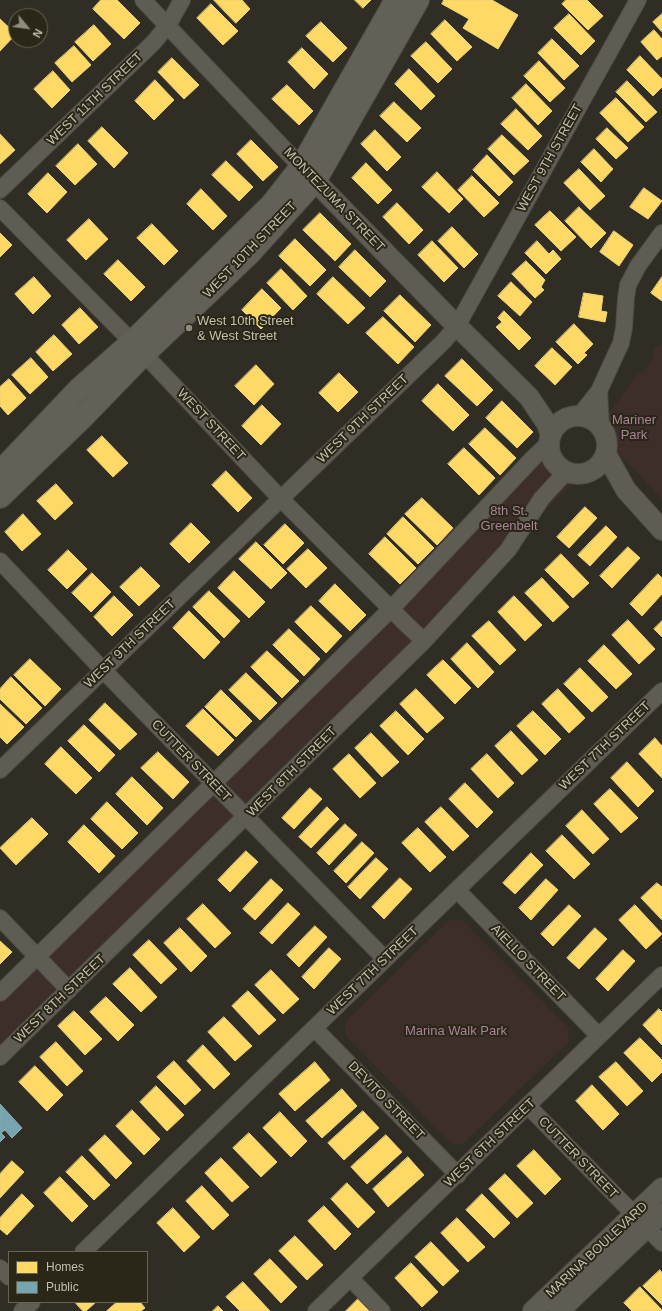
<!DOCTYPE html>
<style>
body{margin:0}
#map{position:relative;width:662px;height:1311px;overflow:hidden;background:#302d24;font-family:Arial,sans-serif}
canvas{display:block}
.legend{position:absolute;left:8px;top:1251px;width:140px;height:52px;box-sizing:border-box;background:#2a2618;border:1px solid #676353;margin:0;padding:5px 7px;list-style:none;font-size:12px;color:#c3bfac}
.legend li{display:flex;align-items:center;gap:8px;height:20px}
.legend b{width:20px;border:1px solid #676353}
.north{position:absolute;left:8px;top:8px;width:40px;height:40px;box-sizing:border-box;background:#2a2618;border:1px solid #676353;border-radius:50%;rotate:119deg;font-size:11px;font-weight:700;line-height:16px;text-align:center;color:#c3bfac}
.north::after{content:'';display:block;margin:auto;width:14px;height:18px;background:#908c7c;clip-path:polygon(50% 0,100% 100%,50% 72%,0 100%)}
</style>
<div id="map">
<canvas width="662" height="1311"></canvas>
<ul class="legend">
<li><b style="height:11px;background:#ffd966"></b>Homes</li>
<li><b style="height:11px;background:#76a5af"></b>Public</li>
</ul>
<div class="north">N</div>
</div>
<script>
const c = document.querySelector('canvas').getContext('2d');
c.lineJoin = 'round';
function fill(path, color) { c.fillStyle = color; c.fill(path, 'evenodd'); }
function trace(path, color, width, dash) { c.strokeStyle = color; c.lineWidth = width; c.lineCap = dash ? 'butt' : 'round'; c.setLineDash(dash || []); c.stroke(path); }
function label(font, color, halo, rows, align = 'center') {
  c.font = font + ' Arial,sans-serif'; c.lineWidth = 4; c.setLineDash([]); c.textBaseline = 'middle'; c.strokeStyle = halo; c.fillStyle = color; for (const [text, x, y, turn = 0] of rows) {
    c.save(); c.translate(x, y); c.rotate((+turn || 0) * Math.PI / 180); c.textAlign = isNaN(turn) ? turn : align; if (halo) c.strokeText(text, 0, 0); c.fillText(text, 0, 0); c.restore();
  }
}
const green = new Path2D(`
 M662,344V499L601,435L599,427L636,376C648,368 652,363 654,349Z
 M546,454L571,485L0,1046V998Z
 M449,920H462L568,1027L569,1042L463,1144H451L345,1035V1022Z`);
const homes = new Path2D(`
 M101,0H117L140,23L124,39L93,9Z
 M214,0H242L250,9L236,23Z
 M355,0H371L363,8Z
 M444,0H492L518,15L498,49L463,28L469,19L442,4Z
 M566,0H587L603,16L588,30L562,4Z
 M211,4L238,31L223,45L197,18Z
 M569,14L595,41L581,55L554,28Z
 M662,14V32L653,22Z
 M0,19L16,34L0,51Z
 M445,20L472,47L457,61L431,34Z
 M321,22L347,48L333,62L306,36Z
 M94,25L111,44L93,61L75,42Z
 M654,30L662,39V56L657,60L641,42Z
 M552,39L579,66L564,80L538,53Z
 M426,42L452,69L438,83L411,56Z
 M74,46L91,65L72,82L55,63Z
 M302,48L328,74L314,89L288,62Z
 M640,56L662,79V87L653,96L627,70Z
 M172,58L199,85L184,99L158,72Z
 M539,61L565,88L550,102L524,76Z
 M409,69L435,96L421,110L395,84Z
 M53,71L70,90L52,108L34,89Z
 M155,80L174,100L154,120L135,101Z
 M627,81L657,112L646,122L616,92Z
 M526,84L552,111L538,125L512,98Z
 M287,85L313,111L299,125L272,99Z
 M616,98L644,127L628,142L600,113Z
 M394,102L421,128L407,142L380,116Z
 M516,109L542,136L528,150L501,124Z
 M102,127L128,153L114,168L88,141Z
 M607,128L628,148L616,159L596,139Z
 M375,130L401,157L387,171L361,144Z
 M0,134L15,150L0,164Z
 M502,135L529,161L514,175L488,149Z
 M251,140L278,167L263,181L237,154Z
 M78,144L97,164L75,185L56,166Z
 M594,149L613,169L601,182L581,162Z
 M487,155L513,182L499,196L473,170Z
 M226,161L253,187L239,201L212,175Z
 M366,163L392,190L378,204L352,178Z
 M579,169L605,196L590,210L564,183Z
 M437,172L463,199L449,213L422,187Z
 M48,173L67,192L47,213L28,194Z
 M472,176L499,203L484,217L458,190Z
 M644,188L662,201L648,219L630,207Z
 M201,189L227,216L213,230L187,204Z
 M397,203L423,230L409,244L383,217Z
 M579,207L606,233L591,248L565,221Z
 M550,211L576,237L561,251L535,225Z
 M320,213L351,244L335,261L303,230Z
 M89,219L108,239L86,260L67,240Z
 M152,224L178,251L164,265L137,238Z
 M452,227L478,254L464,268L438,241Z
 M614,231L633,245L619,266L600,252Z
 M0,233L12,245L0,257Z
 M295,239L326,270L310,286L279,256Z
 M432,241L458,268L444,282L418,255Z
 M537,241L549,254L553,250L561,259L546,274L525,253Z
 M355,250L386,281L370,297L339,267Z
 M118,260L145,287L131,301L104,274Z
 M526,261L545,280L541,287L544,290L535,298L512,274Z
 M281,269L307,296L293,310L267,283Z
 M34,277L51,296L33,314L15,294Z
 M333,277L365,308L348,324L317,294Z
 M662,277V301L651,293Z
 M511,282L532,302L520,316L498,296Z
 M262,289L281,308L261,329L242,310Z
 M584,293L603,296L601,311L607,312L605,322L579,317Z
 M400,295L431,325L415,342L384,311Z
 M80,308L98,327L79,344L62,325Z
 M504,311L531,338L519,350L496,327L502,322L498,318Z
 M383,317L414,347L398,364L366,333Z
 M574,324L593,344L584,353L587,355L578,364L556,342Z
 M54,335L72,354L53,371L36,352Z
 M552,348L572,367L555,385L535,366Z
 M31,358L48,377L30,394L12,375Z
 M462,359L493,390L477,406L445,376Z
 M256,365L274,384L254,405L235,386Z
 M339,373L358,392L338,412L319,393Z
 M9,379L26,398L8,415L0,406V387Z
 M438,384L469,415L453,431L422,401Z
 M502,401L533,432L517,448L486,418Z
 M262,405L281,424L261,445L242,426Z
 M485,428L516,458L500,475L469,444Z
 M102,436L128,463L113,477L87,450Z
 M464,448L495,478L479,495L448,464Z
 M226,471L252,498L238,512L212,485Z
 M56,484L73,503L55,520L37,501Z
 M422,498L453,528L437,545L405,514Z
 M585,507L597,518L569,548L557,537Z
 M23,514L41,534L22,551L5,532Z
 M403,517L434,548L418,564L387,534Z
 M191,523L210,542L189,563L170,544Z
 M285,524L304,543L283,564L264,545Z
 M606,526L617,537L590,566L578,555Z
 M385,537L416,568L400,584L369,554Z
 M256,542L287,573L271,589L239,559Z
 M628,547L640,558L612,588L600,576Z
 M308,549L327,568L306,588L287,569Z
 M68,550L87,569L67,589L48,570Z
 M561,554L589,583L573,598L545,570Z
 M141,567L160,586L139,606L120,587Z
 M234,571L265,602L249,618L218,588Z
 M92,573L111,592L91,612L72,593Z
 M658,574L662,578V594L642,616L630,604Z
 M542,578L569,607L553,622L525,593Z
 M335,584L366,615L350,631L319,601Z
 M209,591L240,621L224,638L193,607Z
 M114,596L133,615L112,636L94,617Z
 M514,596L542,625L525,641L498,612Z
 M311,606L342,636L326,653L295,622Z
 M189,611L220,642L204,659L173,628Z
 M628,620L655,649L639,664L612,635Z
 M489,621L516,650L500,665L472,636Z
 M662,621V637L654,629Z
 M289,629L320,659L304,676L273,645Z
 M467,643L494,672L478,688L451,659Z
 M604,645L632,674L616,689L588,661Z
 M267,651L299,681L282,698L251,667Z
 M30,659L61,689L45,706L14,675Z
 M443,660L471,688L455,704L427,675Z
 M580,668L608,697L592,712L564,684Z
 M246,673L277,703L260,720L229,690Z
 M11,677L42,708L26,724L0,699V689Z
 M416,689L444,718L427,733L400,704Z
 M558,689L585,718L569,733L542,704Z
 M221,690L252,721L236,737L205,707Z
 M105,703L137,734L120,750L89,720Z
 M0,704L24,727L7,744L0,737Z
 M203,709L234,740L218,756L186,726Z
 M396,711L424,739L408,755L380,726Z
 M533,711L561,739L545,755L517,726Z
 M84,725L115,755L99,772L68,741Z
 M511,731L538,760L522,775L495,746Z
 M371,733L399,762L382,777L355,748Z
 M655,738L662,746V778L639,754Z
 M61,747L92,778L76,794L45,764Z
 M158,752L189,782L173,799L141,768Z
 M349,754L376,783L360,798L333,769Z
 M487,754L514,783L498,798L471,769Z
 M627,762L654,791L638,807L611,778Z
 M132,777L163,808L147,825L116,794Z
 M465,783L493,812L477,828L449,799Z
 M310,788L322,799L294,829L282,818Z
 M610,789L638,818L621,833L594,804Z
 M107,802L138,833L122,849L91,819Z
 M327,807L339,819L311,848L299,837Z
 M441,807L469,836L453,851L425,822Z
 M582,810L609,839L593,854L566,826Z
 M32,818L48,834L16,865L0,848Z
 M345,824L357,835L329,865L317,853Z
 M84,825L115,856L99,873L68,842Z
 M418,828L446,857L430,872L402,843Z
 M562,835L590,864L574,879L546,851Z
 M362,842L374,853L346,883L334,871Z
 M246,851L258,862L230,892L218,880Z
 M531,853L543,865L515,894L503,883Z
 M376,858L388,869L360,899L348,887Z
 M400,878L412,889L384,919L372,907Z
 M271,879L283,890L255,920L243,909Z
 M546,879L558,890L531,920L519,908Z
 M657,883L662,887V920L641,898Z
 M288,903L300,914L272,944L260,933Z
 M203,904L231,933L215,948L187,919Z
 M569,905L581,916L553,946L541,934Z
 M635,905L662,934L646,949L619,920Z
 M315,926L327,937L299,967L287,955Z
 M180,928L207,956L191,972L164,943Z
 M595,928L607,939L579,969L567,958Z
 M149,940L177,969L161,984L133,955Z
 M0,941L12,952L0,964Z
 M329,948L341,959L314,989L302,977Z
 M623,950L635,961L608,991L596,979Z
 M130,968L157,997L141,1012L113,984Z
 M271,970L299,999L283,1014L255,985Z
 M248,991L276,1020L259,1035L232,1006Z
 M106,997L134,1025L118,1041L90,1012Z
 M659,1009L662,1012V1045L643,1025Z
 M74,1011L102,1039L85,1055L58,1026Z
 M224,1017L252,1046L235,1061L208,1032Z
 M640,1038L662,1060V1072L652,1082L624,1053Z
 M56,1042L83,1071L67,1086L40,1057Z
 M203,1045L230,1074L214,1089L187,1061Z
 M174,1061L201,1090L185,1105L157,1077Z
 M315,1062L330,1080L295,1111L279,1094Z
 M616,1062L643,1091L627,1106L599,1077Z
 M35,1066L63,1095L47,1111L19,1082Z
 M592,1085L619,1114L603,1130L576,1101Z
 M156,1086L184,1115L167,1131L140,1102Z
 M342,1089L357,1106L322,1138L306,1121Z
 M132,1110L160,1139L144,1155L116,1126Z
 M363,1111L379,1128L344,1160L328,1143Z
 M280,1112L307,1141L291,1157L263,1128Z
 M249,1133L277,1162L261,1177L233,1148Z
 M105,1135L132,1163L116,1179L89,1150Z
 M386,1135L402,1152L367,1184L351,1167Z
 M534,1150L561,1179L545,1195L517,1166Z
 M82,1156L110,1185L94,1200L66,1172Z
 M408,1157L424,1175L388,1207L373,1189Z
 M221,1158L249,1187L232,1202L205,1173Z
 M12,1161L24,1172L0,1198V1174Z
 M505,1174L533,1203L517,1218L489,1189Z
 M60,1177L88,1206L72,1222L44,1193Z
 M347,1183L375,1212L358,1228L331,1199Z
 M202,1186L229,1215L213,1230L186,1201Z
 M22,1194L34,1206L7,1235L0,1229V1218Z
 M482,1194L510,1223L494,1238L466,1210Z
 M324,1206L351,1234L335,1250L308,1221Z
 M173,1208L200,1237L184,1252L157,1223Z
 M457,1218L485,1247L468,1262L441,1233Z
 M295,1236L323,1265L307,1280L279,1251Z
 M431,1242L459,1271L443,1286L415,1257Z
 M270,1259L297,1287L281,1303L254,1274Z
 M411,1263L438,1292L422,1307L395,1278Z
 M660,1270L662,1273V1305L643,1286Z
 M243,1282L270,1311H240L226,1297Z
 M640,1287L662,1310V1311H632L624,1303Z
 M359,1298L372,1311H346Z
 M75,1302H96L86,1311H83Z
 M117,1302H140L145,1308L141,1311H107Z
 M218,1306L223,1311H213Z`);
const public = new Path2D(`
 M0,1104L22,1128L12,1138L5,1130L1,1133L5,1137L0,1142Z`);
const minor = new Path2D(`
 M143,0L308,174
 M0,190L153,43L168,25L182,0
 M0,208L144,354L281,499L407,625L424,641
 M599,391L601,426
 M579,416L599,391L621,343L624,328L626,298L628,285L638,266L662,233
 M0,561L103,670L385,959
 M0,770L443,342L457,326L638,0
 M457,890L599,1036
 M0,918L69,990
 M0,993L391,609L533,458L549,443
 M314,1028L458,1175
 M0,1057L424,641L508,550L542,498L566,472
 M528,1106L662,1243
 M83,1252L662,691
 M0,1268L9,1277
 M350,1278L382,1311
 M22,1311L32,1302
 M316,1311L662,975`);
const tertiary = new Path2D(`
 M315,181L449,318L529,397L547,424L551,435
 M549 445a29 29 0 1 1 58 0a29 29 0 1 1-58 0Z
 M606,454L626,490L662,530
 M533,1311L662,1188
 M559,1311L662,1213`);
const secondary = new Path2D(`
 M0,472L79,389L132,342L272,204L301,167L396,0
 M0,497L83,417L144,354L250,253L315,181L418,0`);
const markers = [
 [189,328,4,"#908c7c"]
];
const streetNames = [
 ["WEST 11TH STREET",95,99,-44],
 ["WEST 9TH STREET",550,158,-61],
 ["MONTEZUMA STREET",334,200,46],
 ["WEST 10TH STREET",250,250,-46],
 ["WEST 9TH STREET",363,419,-44],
 ["WEST STREET",211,425,47],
 ["WEST 9TH STREET",130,644,-44],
 ["WEST 7TH STREET",605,746,-44],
 ["CUTTER STREET",191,761,46],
 ["WEST 8TH STREET",292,772,-45],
 ["AIELLO STREET",528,963,46],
 ["WEST 7TH STREET",373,971,-44],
 ["WEST 8TH STREET",60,999,-44],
 ["DEVITO STREET",386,1101,46],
 ["WEST 6TH STREET",490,1143,-44],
 ["CUTTER STREET",578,1158,46],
 ["MARINA BOULEVARD",597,1250,-43]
];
const poiNames = [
 ["West 10th Street",197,321],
 ["& West Street",197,336]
];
const parkNames = [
 ["Mariner",634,420],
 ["Park",634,435],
 ["8th St.",509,511],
 ["Greenbelt",509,526],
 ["Marina Walk Park",456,1031]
];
fill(green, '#3d2e29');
fill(homes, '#ffd966');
trace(homes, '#edd17b', 1);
fill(public, '#76a5af');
trace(public, '#8dadae', 1);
trace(minor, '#4b4942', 18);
trace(tertiary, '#4b4942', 22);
trace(secondary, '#4b4942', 24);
trace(minor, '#5e5c53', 16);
trace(tertiary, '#5e5c53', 20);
trace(secondary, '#636057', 22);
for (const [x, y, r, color] of markers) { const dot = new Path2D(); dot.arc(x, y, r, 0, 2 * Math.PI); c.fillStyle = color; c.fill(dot); trace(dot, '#2a2618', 1.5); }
label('13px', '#c3bfac', '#2a2618', streetNames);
label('13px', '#c3bfac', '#2a2618', poiNames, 'left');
label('13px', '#a88397', '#2a2618', parkNames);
</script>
